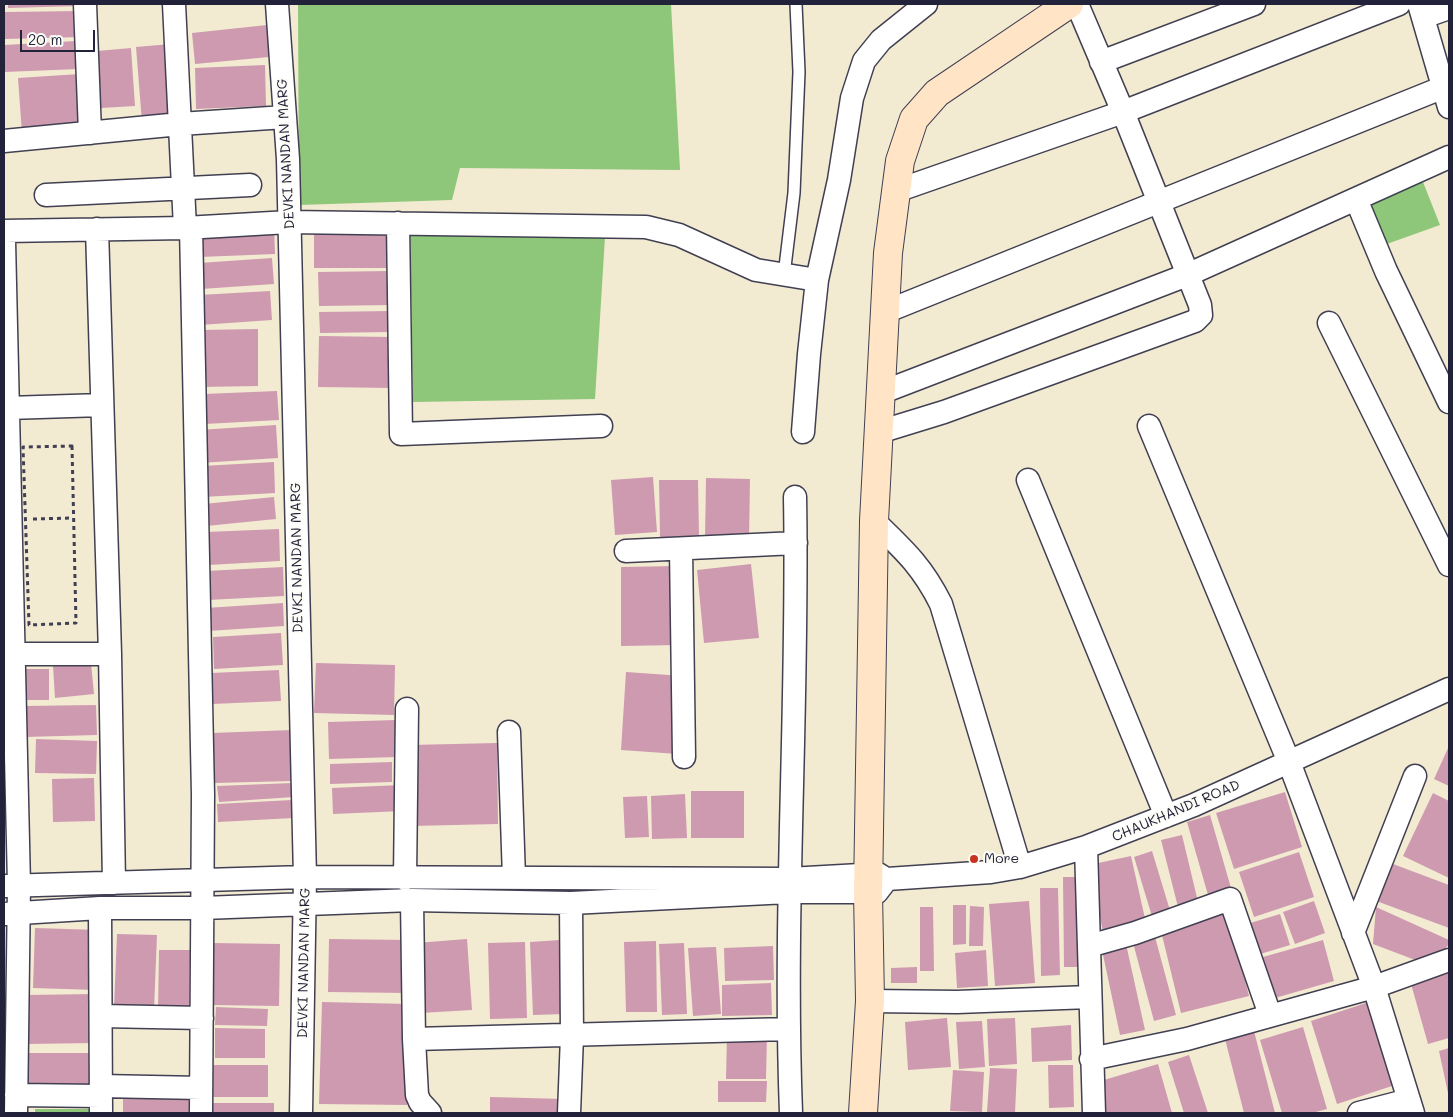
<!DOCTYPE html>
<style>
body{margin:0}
#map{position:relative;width:1453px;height:1117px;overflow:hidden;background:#f3ead2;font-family:Mali,sans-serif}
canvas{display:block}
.frame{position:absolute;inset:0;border:5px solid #22223b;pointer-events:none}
.scale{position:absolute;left:20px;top:30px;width:75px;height:22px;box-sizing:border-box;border:2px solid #22223b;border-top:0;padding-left:6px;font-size:15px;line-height:18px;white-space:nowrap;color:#22223b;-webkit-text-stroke:4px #fdfcf7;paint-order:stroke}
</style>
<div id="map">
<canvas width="1453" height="1117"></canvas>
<div class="frame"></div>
<div class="scale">20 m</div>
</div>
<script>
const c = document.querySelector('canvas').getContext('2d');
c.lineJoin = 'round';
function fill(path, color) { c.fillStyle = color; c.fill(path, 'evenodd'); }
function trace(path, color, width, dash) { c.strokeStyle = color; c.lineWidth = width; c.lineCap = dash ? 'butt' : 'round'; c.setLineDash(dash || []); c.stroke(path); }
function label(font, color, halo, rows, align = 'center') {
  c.font = font + ' Mali,sans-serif'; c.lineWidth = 4; c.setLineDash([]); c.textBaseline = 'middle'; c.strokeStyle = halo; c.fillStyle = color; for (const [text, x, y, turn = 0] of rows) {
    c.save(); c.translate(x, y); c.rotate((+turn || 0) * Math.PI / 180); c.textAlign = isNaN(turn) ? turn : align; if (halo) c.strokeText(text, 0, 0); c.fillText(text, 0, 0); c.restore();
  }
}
const green = new Path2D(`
 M298,4H671L680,170L460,168L452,200L299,205Z
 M1423,182L1440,225L1370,250L1355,210Z
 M410,224L605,237L595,399L413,402Z
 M35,1109H89V1113H35Z`);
const building = new Path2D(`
 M8,4H80V6L8,8Z
 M82,11V37L5,39V12Z
 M267,25L269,57L195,64L192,33Z
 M77,41L79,69L4,72V45Z
 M171,44L177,119L142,122L136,47Z
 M131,48L135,106L101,108L97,51Z
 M265,65L266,106L196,109L195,68Z
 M80,74L83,129L22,133L18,78Z
 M274,226L275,254L200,257L198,229Z
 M314,227H393V268H314Z
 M272,258L274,284L201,289L199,263Z
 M391,271L392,305L319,306L318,272Z
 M270,291L272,320L200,325L199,295Z
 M392,311V332L320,333L319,312Z
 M258,329V386L201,387V330Z
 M319,336L393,337V388L318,387Z
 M277,391L279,420L205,424L204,394Z
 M276,425L278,458L200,463L198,430Z
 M274,462L275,493L203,497L202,466Z
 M653,477L657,532L615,535L611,480Z
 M706,478L750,479L749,540L705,539Z
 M659,480H698L699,537H660Z
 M274,497L276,519L206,526L204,504Z
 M279,529L280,561L208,565L206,532Z
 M751,564L759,638L704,643L697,570Z
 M677,566L678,645L621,646V567Z
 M283,567L284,596L208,600L206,571Z
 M283,603L284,626L208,631L206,608Z
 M281,633L283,665L214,669L213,637Z
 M91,663L94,694L55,698L53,666Z
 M316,663L395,665L394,715L314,713Z
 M24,669H49V700H24Z
 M279,670L281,701L212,704L211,673Z
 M626,672L683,676L678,754L621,750Z
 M96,705L97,735L25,737L24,706Z
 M397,720L398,757L329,759L328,722Z
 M292,730L293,781L214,783L212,733Z
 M36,739L97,741L96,774L35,773Z
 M497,743L498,824L411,826L410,745Z
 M1449,746V786L1434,779Z
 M392,762V782L330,784V764Z
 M94,778L95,821L53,822L52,779Z
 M293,783L294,797L219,802L217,786Z
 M401,785L403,811L333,814L332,788Z
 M691,791H744V838H691Z
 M1285,792L1302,847L1234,869L1216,813Z
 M1433,793L1449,801V878L1403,856Z
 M685,794L687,838L652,839L651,796Z
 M647,796L649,837L625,838L623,797Z
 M292,800L293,818L218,822L217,804Z
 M1210,815L1231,888L1208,895L1187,822Z
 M1182,835L1199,906L1179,911L1161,840Z
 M1152,851L1172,917L1154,923L1134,857Z
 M1299,852L1314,897L1254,917L1239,872Z
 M1131,856L1146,923L1103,932L1089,865Z
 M1385,861L1449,885V928L1371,899Z
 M1063,877H1083L1084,967H1064Z
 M1040,888H1058L1060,975L1041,976Z
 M1029,901L1035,983L995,986L989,904Z
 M1314,901L1325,933L1295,944L1283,912Z
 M953,905H966V944L953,945Z
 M970,906L984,907L983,946H969Z
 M920,907H933L934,971H920Z
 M1376,907L1449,940V944L1431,966L1373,944Z
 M1228,910L1249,996L1181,1013L1160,927Z
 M1280,914L1290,945L1257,955L1247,924Z
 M35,928L99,930L97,990L33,988Z
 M1154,933L1176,1015L1154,1021L1132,939Z
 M117,934L157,935L154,1010L114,1008Z
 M329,939L407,940L406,993L328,992Z
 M467,939L472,1010L420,1013L416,943Z
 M560,940L564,1014L533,1015L530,942Z
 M1323,940L1334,981L1268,1000L1256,959Z
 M656,941L657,1012H626L624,942Z
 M525,942L527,1018L490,1019L488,943Z
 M211,943L280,944L279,1006L210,1005Z
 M684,943L687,1014L662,1015L659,944Z
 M1126,944L1145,1030L1120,1035L1102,950Z
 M773,946L774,980L725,981L724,948Z
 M716,947L721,1014L693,1016L688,948Z
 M159,950H190L189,1011L158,1010Z
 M986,950L988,986L957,988L955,953Z
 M917,967V983H891V968Z
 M1449,973V1038L1428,1044L1411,984Z
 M771,983L772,1015L722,1016V985Z
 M96,994V1043L25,1044V995Z
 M322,1002L409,1004L407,1105L319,1104Z
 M1369,1002L1395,1085L1337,1104L1311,1021Z
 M216,1007L268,1009L267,1026L215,1025Z
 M947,1018L951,1067L908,1070L905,1022Z
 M1015,1018L1017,1064L989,1066L987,1019Z
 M982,1021L985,1067L959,1069L956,1022Z
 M1071,1025L1072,1060L1032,1062L1031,1028Z
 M1303,1027L1327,1109L1312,1113H1282L1260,1040Z
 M215,1028L265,1029V1058H215Z
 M1254,1031L1275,1113H1244L1225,1039Z
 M727,1034H767L766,1079H726Z
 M1449,1048V1093H1448L1439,1051Z
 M24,1053H91V1088L23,1087Z
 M1189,1055L1208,1113H1184L1168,1062Z
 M1158,1064L1172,1113H1106L1097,1082Z
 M210,1065H268V1097H210Z
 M1048,1065H1073L1074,1107L1049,1108Z
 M990,1068L1017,1069L1015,1113L987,1112Z
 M953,1070L984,1072L982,1112L950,1111Z
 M718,1081H767L766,1102H718Z
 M123,1091L193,1093L192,1113H123Z
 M490,1097L564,1099V1113H490Z
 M210,1103H274V1113H210Z`);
const path = new Path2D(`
 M72,446L76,623L29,625L23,447Z
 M33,519L72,518`);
const lane = new Path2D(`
 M784,275L794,193L799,72L796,4`);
const street = new Path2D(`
 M85,4L90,133
 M174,4L185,228
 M277,4L288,159L305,877L301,1113
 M1419,4L1449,107
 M1423,17L1449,8
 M1101,62L1254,4
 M4,141L180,124L285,117
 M896,191L1123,112L1399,4
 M46,195L250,185
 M1356,199L1386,271L1449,402
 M398,223L401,434L601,426
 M191,227L203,795L201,1113
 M97,229L110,654L114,883
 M4,231L185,228L289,222L646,227L679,235L756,270L817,280
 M4,241L19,885L16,1113
 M885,312L1449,85
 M1329,323L1449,565
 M880,393L1187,275L1449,157
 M8,408L102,405
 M1149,426L1289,762L1374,987L1413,1113
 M803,432L809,354L817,280L839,180L852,98L864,61L881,40L926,4
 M879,432L944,412L1195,321L1201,315L1200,305L1123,112L1077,4
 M1028,480L1166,816
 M874,521C904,550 922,566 941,604L1020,867
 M681,549L684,757
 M626,551L796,543
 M13,654H110
 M509,732L514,878
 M1086,847L1094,1113
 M405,879L407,709
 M887,879L991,872L1020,867L1086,847L1194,805L1449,689
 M4,886L305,877L789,879L878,874L884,878
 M412,900L414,1039L788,1029
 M100,908L101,1113
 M4,914L100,908H203L412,900L571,903L788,892H877L887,879
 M1353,933L1415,776
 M1089,946L1135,933L1230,899L1270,1015
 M870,1001L957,1002L1090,997
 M101,1016L202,1018
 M414,1039L417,1095L420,1102L430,1113
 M1091,1059L1187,1039L1374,987L1449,960
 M101,1086L201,1088
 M16,1095L101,1096
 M569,1113L572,1036L571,903
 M791,1113C783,908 799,703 795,497
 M1359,1113L1409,1100`);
const secondary = new Path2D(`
 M863,1113L870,1001L868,892L874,521L888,253L900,161L914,119L937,93L1069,4`);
const markers = [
 [974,859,5,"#c8321e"]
];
const streetNames = [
 ["DEVKI NANDAN MARG",286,154,-93],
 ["DEVKI NANDAN MARG",297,558,-91],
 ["CHAUKHANDI ROAD",1176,811,-23],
 ["DEVKI NANDAN MARG",304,963,-89]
];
const poiNames = [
 ["More",984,859]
];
fill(green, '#8ec77a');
fill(building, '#ce9ab0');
trace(lane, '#414052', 14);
trace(street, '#414052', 25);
trace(secondary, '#414052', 30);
trace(path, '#414052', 3, [4, 4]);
trace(lane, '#fff', 11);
trace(street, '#fff', 22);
trace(secondary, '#ffe4c6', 28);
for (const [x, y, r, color] of markers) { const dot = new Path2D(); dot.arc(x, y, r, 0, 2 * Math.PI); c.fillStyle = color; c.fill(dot); trace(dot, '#fdfcf7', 2); }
label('14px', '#22223b', '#fdfcf7', streetNames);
label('14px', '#22223b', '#fdfcf7', poiNames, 'left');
</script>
